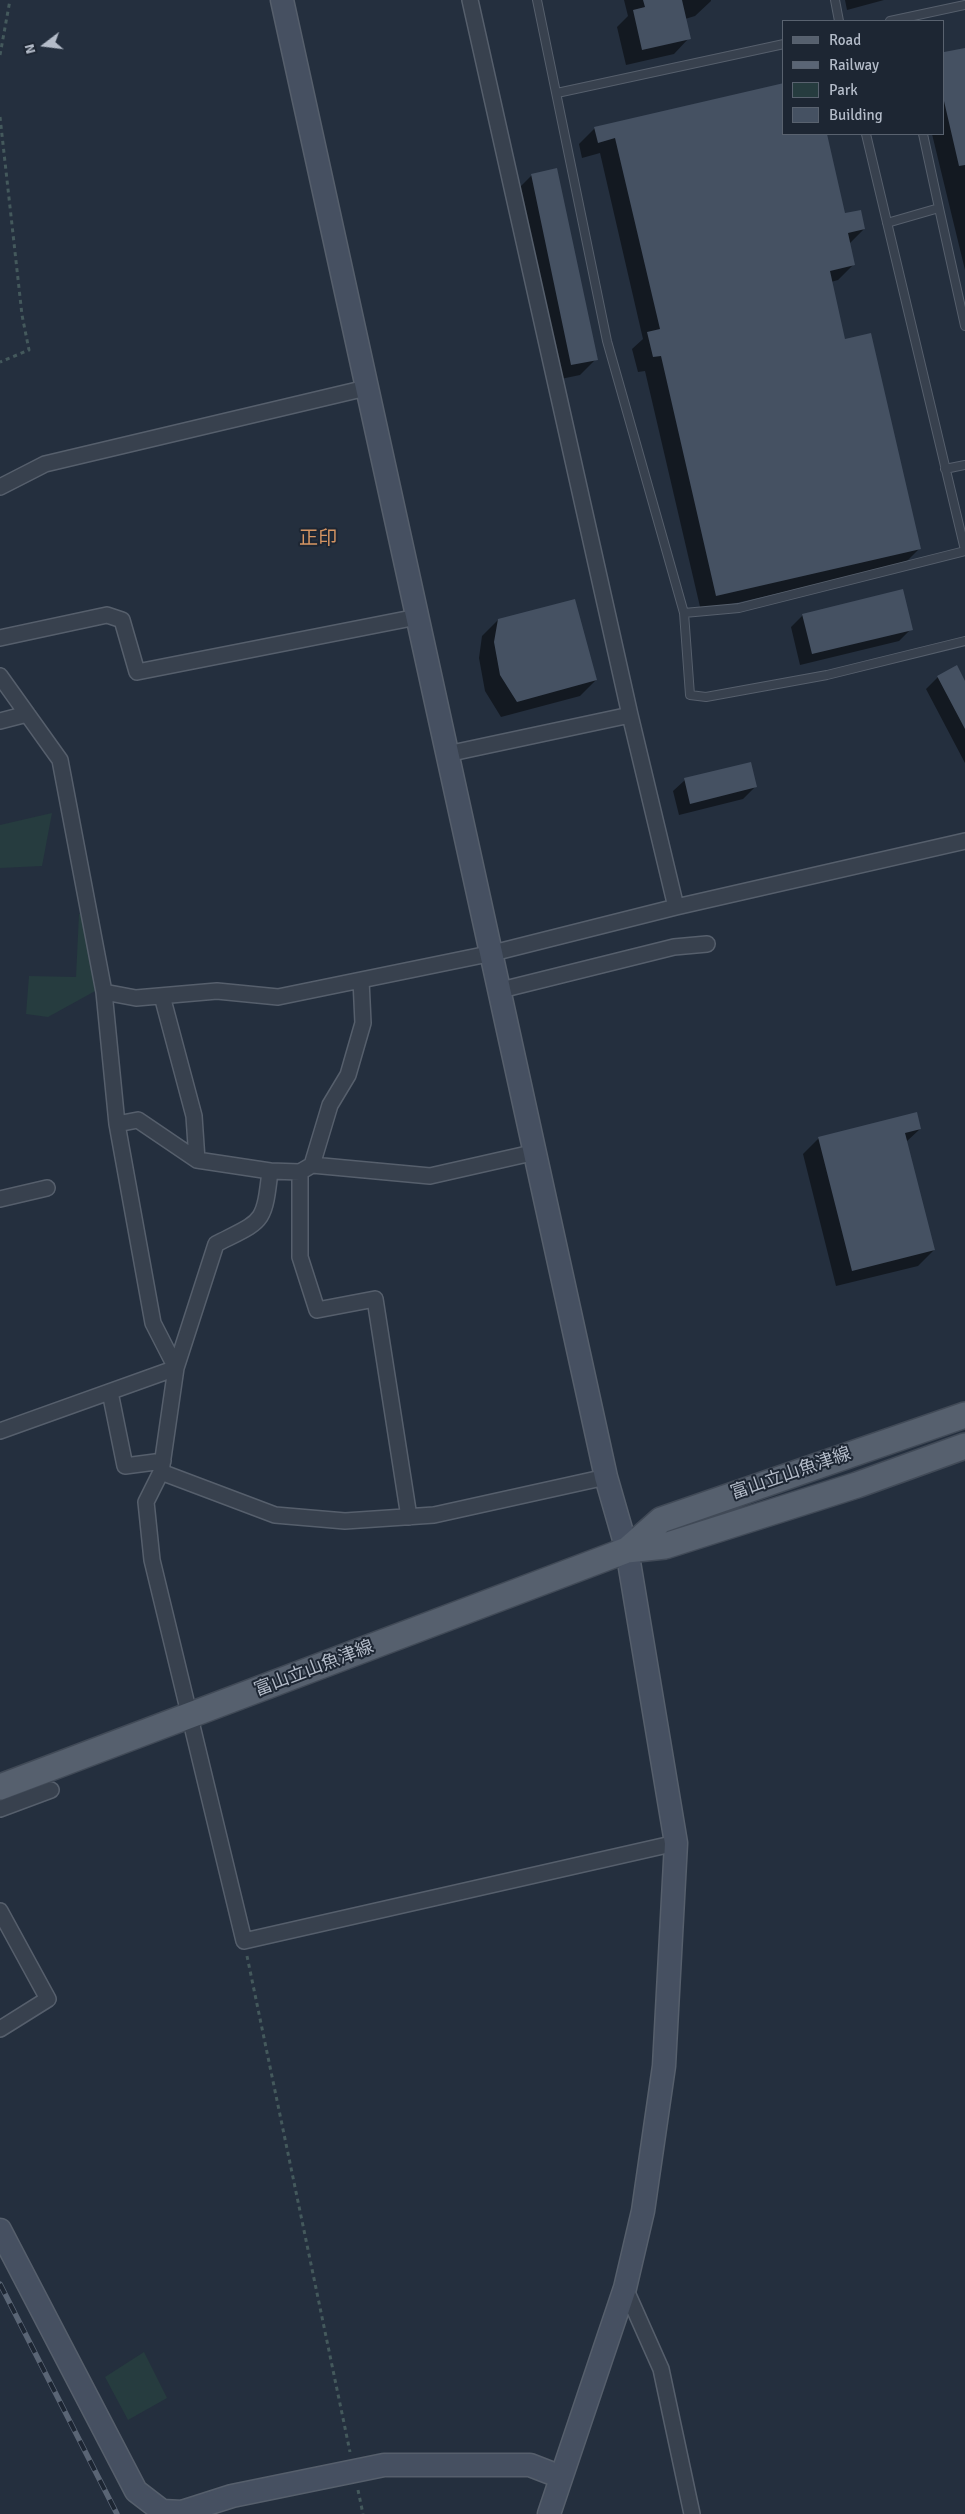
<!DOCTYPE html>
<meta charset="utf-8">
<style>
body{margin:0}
#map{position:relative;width:965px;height:2514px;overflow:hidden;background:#242f3e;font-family:Signika,sans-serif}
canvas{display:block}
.legend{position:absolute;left:782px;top:20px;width:162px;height:115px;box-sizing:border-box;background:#1d2633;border:1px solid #59626f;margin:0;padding:6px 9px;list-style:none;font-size:15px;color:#b4bcc9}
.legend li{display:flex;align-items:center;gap:10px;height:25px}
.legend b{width:25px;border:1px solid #59626f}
.north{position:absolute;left:20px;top:20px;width:50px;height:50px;-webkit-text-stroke:4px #1d2633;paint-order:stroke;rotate:255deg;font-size:14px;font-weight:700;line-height:20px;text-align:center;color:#b4bcc9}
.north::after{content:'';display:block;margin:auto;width:18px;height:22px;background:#b4bcc9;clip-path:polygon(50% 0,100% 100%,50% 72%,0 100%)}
</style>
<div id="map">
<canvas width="965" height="2514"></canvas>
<ul class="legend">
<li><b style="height:6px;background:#56606e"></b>Road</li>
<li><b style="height:6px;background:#5a6575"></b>Railway</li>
<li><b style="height:14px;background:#263c3f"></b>Park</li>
<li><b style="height:14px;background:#455162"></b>Building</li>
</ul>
<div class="north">N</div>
</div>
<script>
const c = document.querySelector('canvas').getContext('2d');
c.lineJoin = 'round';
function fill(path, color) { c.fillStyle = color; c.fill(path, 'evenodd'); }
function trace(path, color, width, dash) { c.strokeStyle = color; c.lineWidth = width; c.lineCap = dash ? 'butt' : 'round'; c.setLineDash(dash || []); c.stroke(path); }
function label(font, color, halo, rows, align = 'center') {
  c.font = font + ' Signika,"Noto Sans JP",sans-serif'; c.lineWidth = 4; c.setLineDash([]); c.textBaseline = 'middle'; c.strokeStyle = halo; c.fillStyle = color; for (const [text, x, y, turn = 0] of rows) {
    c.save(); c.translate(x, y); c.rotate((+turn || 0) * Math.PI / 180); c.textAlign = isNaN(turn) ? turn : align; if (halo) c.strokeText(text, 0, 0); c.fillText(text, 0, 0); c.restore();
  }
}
const green = new Path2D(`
 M52,813L42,866L0,868V825Z
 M79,914H85L97,990L48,1017L26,1014L29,976L76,977Z
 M144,2352L167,2398L128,2420L105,2377Z`);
const shadow = new Path2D(`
 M624,0H711V1L695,16L685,19L689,38L674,54L626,65L617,27L628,16Z
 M845,0H884L847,10Z
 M965,49V270L932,134H944V54Z
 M595,128L826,134L844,215L864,229L849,244L853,265L838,280L831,282L844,340L919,549L903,565L701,611L645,371L638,372L632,349L643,339L600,153L582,158L579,144Z
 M532,175L596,359L580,375L556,380L516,191Z
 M803,615L911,629L899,641L800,665L791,627Z
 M498,620L596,680L580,696L501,717L485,691L479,658L482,636Z
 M938,677L965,683V763L926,689Z
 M685,780L755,787L743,799L679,815L673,791Z
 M920,1129L906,1142L934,1250L918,1266L836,1286L803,1154L819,1138Z`);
const building = new Path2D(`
 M643,0H682L691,39L642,50L633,10L645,7Z
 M965,48V165L959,166L944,101V52Z
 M784,83V134H827L845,213L861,210L865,229L848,233L855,265L830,271L845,339L871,333L921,549L716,596L661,356L653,357L647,332L660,329L615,138L598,143L594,127Z
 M557,168L598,360L571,365L531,174Z
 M903,589L913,630L812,654L802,614Z
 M575,599L597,680L517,702L500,675L494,642L498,619Z
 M957,665L965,681V729L937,676Z
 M751,762L757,787L690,804L684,778Z
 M917,1112L921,1129L905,1133L935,1250L852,1271L818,1137Z`);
const path = new Path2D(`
 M0,55L10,0
 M0,117L22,315L29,350L0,362
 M247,1956L350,2452
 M358,2490L363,2514`);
const lane = new Path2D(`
 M537,0L607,341L684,613L690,695L706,697L827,675L965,641
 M835,0L839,21
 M890,21L965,5
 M557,93L784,44
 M866,134L965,550
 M923,134L939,208
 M887,223L939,208L965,326
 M945,469L965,465
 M684,613L739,608L965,551`);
const street = new Path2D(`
 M470,0L630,715L676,907L965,841
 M0,487L45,464L366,388
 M0,638L107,615L122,620L137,672L417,617
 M0,676L60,760L104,992L117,1124L153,1323L176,1368
 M0,721L27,714
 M447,754L630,715
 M501,990L674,947L707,944
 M104,992L136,998L217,991L278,997L493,953L676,907
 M162,996L194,1116L197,1160
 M117,1124L138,1120L197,1160L270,1171C264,1225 263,1220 216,1244L176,1368L161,1472L146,1502L152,1560L244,1941L676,1843
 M312,1165L330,1105L348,1075L363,1023L361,980
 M270,1171L300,1172L312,1165L430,1176L536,1152
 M300,1172V1257L317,1310L375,1299L409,1517
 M0,1199L47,1188
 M110,1392L125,1466L163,1461
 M0,1431L176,1368
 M161,1472L275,1515L345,1521L434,1515L606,1477
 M0,1809L51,1790
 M0,1911L48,1999L0,2029
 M625,2288L661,2369L692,2514`);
const secondary = new Path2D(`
 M282,0L606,1477L627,1550L676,1843L664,2066L643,2211L625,2288L549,2514
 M0,2230L136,2491L162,2511L182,2512L232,2496L384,2465H530L561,2477`);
const primary = new Path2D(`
 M627,1550L661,1520L965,1415
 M0,1787L627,1550L665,1546L857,1485L965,1446`);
const rail = new Path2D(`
 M0,2284L117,2514`);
const streetNames = [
 ["富山立山魚津線",791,1474,-19],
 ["富山立山魚津線",314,1669,-21]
];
const neighbourhoodNames = [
 ["正印",318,539]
];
fill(green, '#263c3f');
fill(shadow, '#0007');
fill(building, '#455162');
trace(lane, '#565f6c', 10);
trace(street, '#565f6c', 18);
trace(secondary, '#565f6c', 25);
trace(primary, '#414a57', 28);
trace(path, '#44595c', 3, [4, 4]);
trace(lane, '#38414e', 8);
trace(street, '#38414e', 15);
trace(secondary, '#465061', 22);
trace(primary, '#56606e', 25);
trace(rail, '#5a6575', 5.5);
trace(rail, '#1d2633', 4, [11]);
label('18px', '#b4bcc9', '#1d2633', streetNames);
label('19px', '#d59563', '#1d2633', neighbourhoodNames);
</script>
